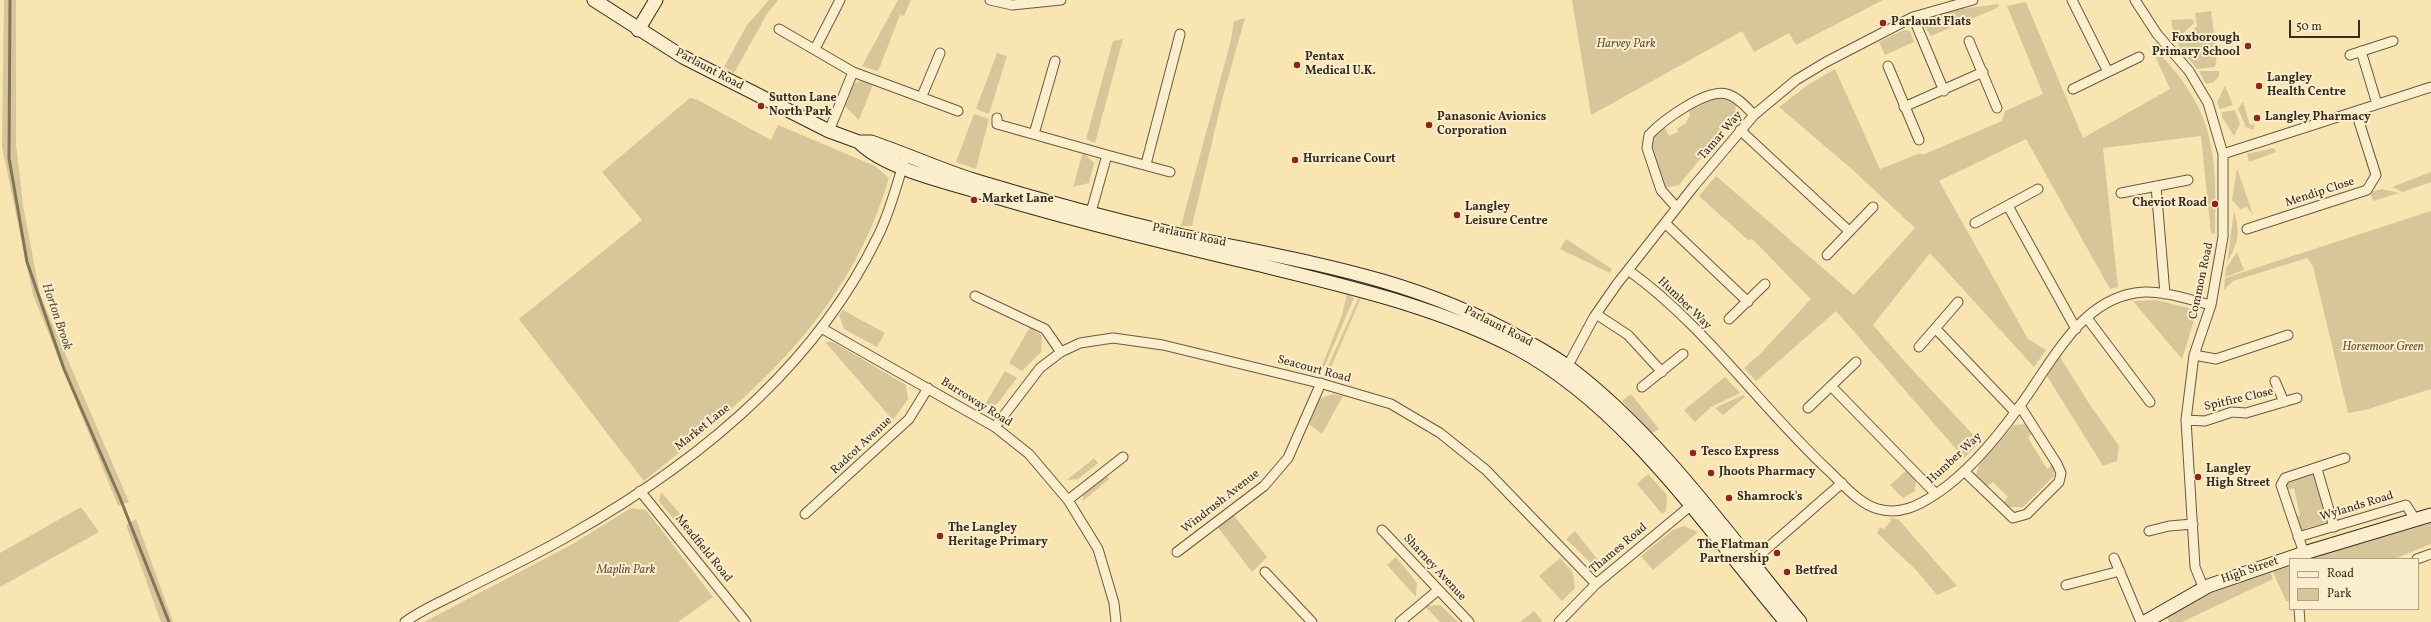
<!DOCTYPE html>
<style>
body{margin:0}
#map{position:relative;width:2431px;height:622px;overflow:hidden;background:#f8e5b1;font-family:Vollkorn,serif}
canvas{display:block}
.legend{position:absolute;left:2289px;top:558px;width:130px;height:52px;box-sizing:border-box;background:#faeecc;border:1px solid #aca088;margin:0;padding:5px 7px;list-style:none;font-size:12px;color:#372c22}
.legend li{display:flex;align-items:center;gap:8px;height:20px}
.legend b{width:20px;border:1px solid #aca088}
.scale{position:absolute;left:2289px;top:20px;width:71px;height:18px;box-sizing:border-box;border:2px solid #372c22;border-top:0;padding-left:5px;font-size:12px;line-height:14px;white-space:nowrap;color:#372c22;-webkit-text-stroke:3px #faeecc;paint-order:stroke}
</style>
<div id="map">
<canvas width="2431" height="622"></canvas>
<ul class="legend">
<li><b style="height:5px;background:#faeecc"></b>Road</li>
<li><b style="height:11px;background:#d7c699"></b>Park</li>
</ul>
<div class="scale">50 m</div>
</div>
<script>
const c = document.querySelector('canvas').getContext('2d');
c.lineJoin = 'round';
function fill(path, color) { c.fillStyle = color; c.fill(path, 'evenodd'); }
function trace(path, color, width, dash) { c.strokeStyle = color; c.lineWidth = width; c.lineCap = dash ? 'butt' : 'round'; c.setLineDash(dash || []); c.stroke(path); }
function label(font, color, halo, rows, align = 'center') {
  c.font = font + ' Vollkorn,serif'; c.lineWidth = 4; c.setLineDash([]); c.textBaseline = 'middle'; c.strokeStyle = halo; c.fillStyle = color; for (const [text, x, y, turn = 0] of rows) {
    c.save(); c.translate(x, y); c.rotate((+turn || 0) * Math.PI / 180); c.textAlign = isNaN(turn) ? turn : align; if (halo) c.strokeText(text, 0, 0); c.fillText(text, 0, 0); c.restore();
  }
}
const green = new Path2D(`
 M4,0H16V144L23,205L40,295L129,502L118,506L33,295L2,147Z
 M769,0H778L767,14L734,73L724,67L747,25Z
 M898,0H911L904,16L900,15L879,69L877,71L862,66Z
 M1572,0H1883L1796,45L1789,33L1754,52L1742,31L1591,115Z
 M2026,2L2083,138L2170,89L2153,51L2156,50C2215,111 2217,152 2215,233L2211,234L2201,136L2103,148L2118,287L2110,289L2026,139L1939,181L2028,339L2046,350L2034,367L1930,253L1873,325L1905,362L1980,442L1964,458L1836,311L1756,381L1744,368L1760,354L1811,299C1790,279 1773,259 1752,239L1748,240L1699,196L1716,176L1854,295L1915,228L1854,171L1779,107L1809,84L1835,69L1880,169L1918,154H1925L2002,121L2005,111L2043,94L2007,6Z
 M1999,4L1997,8L1931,36L1925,27L1929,18L1954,10Z
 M2211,11L2217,55L2215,67L2197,69L2177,44L2197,26L2195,13Z
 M1245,18L1223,96L1192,226H1181L1231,40L1234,21Z
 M2193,19L2194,23L2175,41L2171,20Z
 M1904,30L1910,31L1914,42L1885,55L1879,42Z
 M1123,39L1095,143L1086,139L1113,41Z
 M997,53L1007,56L989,114L976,109Z
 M2199,71H2219V76L2214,82L2206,84Z
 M860,81L873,84L859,120L845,106L854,84Z
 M2225,86L2233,105L2220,109L2217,102Z
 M1720,96L1736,102L1735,116L1679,185L1665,188C1654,164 1639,146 1664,126L1669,136L1678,132L1677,129L1686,123L1690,115L1689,111Z
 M690,98L698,100L771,140L778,125L875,166L889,178C848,317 753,394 644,481L519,319L642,220L602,172Z
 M2243,102L2250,125L2255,124L2253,130L2246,127L2238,109Z
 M2235,110L2240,124L2234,136L2222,117V112Z
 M974,114L989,119L976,169L956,162Z
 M2274,148L2276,152L2249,162L2247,154Z
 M1083,152L1094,163L1089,183L1073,187Z
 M2237,168L2253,215L2247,207L2240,209L2232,200Z
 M2431,172V182L2403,192L2392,187Z
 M2382,189L2399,193L2373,201L2370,192Z
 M2234,211C2241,234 2238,243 2227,263Z
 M2431,211V389L2365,410L2348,413L2313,266L2307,258L2233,281L2224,290L2225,278Z
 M1566,239L1612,269L1610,273L1560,249Z
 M2237,252L2244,270L2225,277L2226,268Z
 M1347,294L1354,298L1322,372L1320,371L1342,315Z
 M1361,298L1328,374L1325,373L1358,299Z
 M2156,300L2189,308L2195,312V317L2182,359L2133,301Z
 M843,310L885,333L877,347L844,329L839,315Z
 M1030,327L1042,336L1041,352L1022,371L1009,363Z
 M825,342H833L906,385L908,399L893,420Z
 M2060,357L2090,405L2119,446L2117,461L2103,466L2047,376Z
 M1005,371L1017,378L997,404L983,408Z
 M1725,377L1740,393L1711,407L1695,422L1684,410Z
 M1333,394L1343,396L1322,434L1309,424L1318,399Z
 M1631,394L1659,429L1652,433L1622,401Z
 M1743,395L1745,397L1723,415L1715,408Z
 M2028,424L2032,432L2028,438L2047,469L2052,465L2054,468V476L2023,507H2006L2003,503L2008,497L1993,482L1986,486L1976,475L1979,465L2014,425Z
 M1094,458L1098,463L1078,479L1067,480Z
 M1907,470L1916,480L1915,491L1903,498L1890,485Z
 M2314,473L2327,523L2306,528V532L2302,531L2294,516L2300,515L2294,488L2287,490V483L2293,475Z
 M1105,474L1109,479L1083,501V491Z
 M1648,474L1667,495L1666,511L1662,514L1637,484Z
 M661,492L690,525L683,531L659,501Z
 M81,507L99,532L0,587V553Z
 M631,508L646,510L713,597L678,622H424L571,545Z
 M1232,513L1267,557L1252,572L1217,526Z
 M1890,518L1898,519L1957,586L1937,595L1917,571L1877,533L1880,527L1884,529L1891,521Z
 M136,519L173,622H161L126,525Z
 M2431,520V544L2394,559H2300Z
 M1684,526L1698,532L1653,570L1641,556L1673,530Z
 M1575,531L1601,564L1590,562L1566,539Z
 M1396,557L1417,583L1416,597L1387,565Z
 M1560,558L1573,573L1575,588L1562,601L1539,576Z
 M2290,562V601H2286L2272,570Z
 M2269,569L2273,579L2182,622H2169L2166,616L2200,598Z
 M1440,605L1458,622H1440L1425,606Z
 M1534,611L1542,621L1541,622H1520Z`);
const stream = new Path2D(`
 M10,0L9,158L27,262L64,369L120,498L169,622`);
const street = new Path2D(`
 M990,0L1012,5L1061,0
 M2072,0L2108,72
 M2135,0L2157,34L2189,71L2208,103L2223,154V237L2211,305L2194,355L2186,420L2195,567L2204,589
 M1913,17L1944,91
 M779,29L853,72
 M1969,41L1997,108
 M815,49L840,0
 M2361,51L2377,104
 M2350,55L2393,41
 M1888,66L1919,140
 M2073,89L2139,57
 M922,96L940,53
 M1904,107L1983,72
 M997,118V124L1107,155
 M1740,130L1849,231
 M829,131L853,72L958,111
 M1034,134L1055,61
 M2223,154L2431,87
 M1146,164L1180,34
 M2156,186L2165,294
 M2121,193L2188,180
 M2008,206L2076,329
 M1677,208L1661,190L1647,148L1649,135C1663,120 1707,88 1727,94C1738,97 1747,108 1754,115
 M1089,219L1107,155L1170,172
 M1665,223L1748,302
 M1975,223L2038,189
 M2247,229L2367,190L2376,175L2356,112
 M1827,255L1873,207
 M1628,270C1705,325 1760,407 1829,471C1842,483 1859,504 1878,509C1900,515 1918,506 1936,494C1969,472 1996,439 2019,407C2050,366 2078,302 2135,293C2160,289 2187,299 2211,305
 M975,296L1045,329L1061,352
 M1596,314L1628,335L1662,372
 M2087,318L2150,402
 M1729,319L1765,284
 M823,329L995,427L1029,454L1068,500L1098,549L1114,603L1116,622
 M1936,329L2015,412
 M1919,347L1958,302
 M2194,355L2216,359L2288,335
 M1565,371L1594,317L1617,284L1694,186L1754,115L1796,80L1826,62L1913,17L1973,0
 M2275,381L2284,402
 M1831,386L1936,494
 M1642,387L1683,354
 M1808,408L1856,362
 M2186,420L2205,421L2232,412L2246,413L2297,398
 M995,427L1040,368L1061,352L1080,343L1113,338L1163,345L1323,384L1391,404L1440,433L1486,470L1596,584
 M2317,469L2334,527
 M1964,471L2013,518L2027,514L2059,482L2061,473L2057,464L2020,406
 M640,491L746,622
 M1068,500L1123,457
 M805,514L909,419L928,388
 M1382,530L1469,622
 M2149,531L2169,526L2193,524
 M2298,537L2406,505L2415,519
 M1177,552L1264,486L1288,458L1321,383
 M2304,553L2281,485L2285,478L2345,458
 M2114,558L2141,622
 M2417,559L2431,554
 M1748,565L1842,483
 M1265,572L1312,622
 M2066,585L2120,571
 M2299,609L2300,622
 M405,622C421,610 440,602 458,593C495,574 534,556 570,535C694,465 814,368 877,238C889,215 896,187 904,162
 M1400,622L1437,591
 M1559,622L1596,584L1695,502`);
const secondary = new Path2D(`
 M594,0L683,57L829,131L859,142H871C906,154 939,169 973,180C1042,201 1113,220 1183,236C1303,262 1410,276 1520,338C1537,347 1555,357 1571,369C1659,436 1730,537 1800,622
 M638,30L656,0
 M859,142C886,170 955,184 993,196C1080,222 1167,243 1256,264C1344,286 1437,306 1518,349C1628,409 1706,528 1786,622
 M2145,622L2208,586L2304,553L2431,515`);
const markers = [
 [1883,23,4,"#8f2418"],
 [2248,46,4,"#8f2418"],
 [1297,65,4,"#8f2418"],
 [2259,86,4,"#8f2418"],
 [761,106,4,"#8f2418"],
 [2257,118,4,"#8f2418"],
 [1429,125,4,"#8f2418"],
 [1295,160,4,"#8f2418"],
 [974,200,4,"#8f2418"],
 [2215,204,4,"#8f2418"],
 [1457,215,4,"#8f2418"],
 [1693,453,4,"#8f2418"],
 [1711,473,4,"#8f2418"],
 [2198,477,4,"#8f2418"],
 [1729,498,4,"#8f2418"],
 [940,536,4,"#8f2418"],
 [1777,553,4,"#8f2418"],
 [1787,572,4,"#8f2418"]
];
const poiNames = [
 ["Parlaunt Flats",1891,23],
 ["Foxborough",2240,39,"right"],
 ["Primary School",2240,53,"right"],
 ["Pentax",1305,58],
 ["Medical U.K.",1305,72],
 ["Langley",2267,79],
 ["Health Centre",2267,93],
 ["Sutton Lane",769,99],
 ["North Park",769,113],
 ["Panasonic Avionics",1437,118],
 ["Corporation",1437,132],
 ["Langley Pharmacy",2265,118],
 ["Hurricane Court",1303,160],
 ["Market Lane",982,200],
 ["Cheviot Road",2207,204,"right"],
 ["Langley",1465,208],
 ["Leisure Centre",1465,222],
 ["Tesco Express",1701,453],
 ["Langley",2206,470],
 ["High Street",2206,484],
 ["Jhoots Pharmacy",1719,473],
 ["Shamrock's",1737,498],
 ["The Langley",948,529],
 ["Heritage Primary",948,543],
 ["The Flatman",1769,546,"right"],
 ["Partnership",1769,560,"right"],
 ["Betfred",1795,572]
];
const parkNames = [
 ["Harvey Park",1626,45],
 ["Horsemoor Green",2383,348],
 ["Maplin Park",626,571]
];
const streetNames = [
 ["Parlaunt Road",709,70,28],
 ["Tamar Way",1721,136,-49],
 ["Mendip Close",2320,193,-18],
 ["Parlaunt Road",1189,236,12],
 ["Common Road",2202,281,-78],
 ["Humber Way",1684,304,44],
 ["Parlaunt Road",1498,327,27],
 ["Seacourt Road",1314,370,15],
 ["Spitfire Close",2239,400,-13],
 ["Burroway Road",976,403,32],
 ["Market Lane",703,428,-39],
 ["Radcot Avenue",862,446,-43],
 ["Humber Way",1955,459,-43],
 ["Windrush Avenue",1221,502,-38],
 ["Wylands Road",2357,507,-17],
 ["Meadfield Road",703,549,51],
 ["Thames Road",1619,549,-40],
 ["Sharney Avenue",1434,568,47],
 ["High Street",2250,571,-19]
];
const waterNames = [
 ["Horton Brook",56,317,71]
];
fill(green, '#d7c699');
trace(stream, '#83755a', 3);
trace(street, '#675a46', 11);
trace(secondary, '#372c22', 15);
trace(street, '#faeecc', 9);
trace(secondary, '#faeecc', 13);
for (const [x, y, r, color] of markers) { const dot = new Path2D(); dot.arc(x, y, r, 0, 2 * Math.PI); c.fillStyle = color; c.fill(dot); trace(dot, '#faeecc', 1.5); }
label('bold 12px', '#372c22', '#faeecc', poiNames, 'left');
label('italic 12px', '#5f5240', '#faeecc', parkNames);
label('12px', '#372c22', '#faeecc', streetNames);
label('italic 13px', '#5d513e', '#faeecc', waterNames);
</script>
